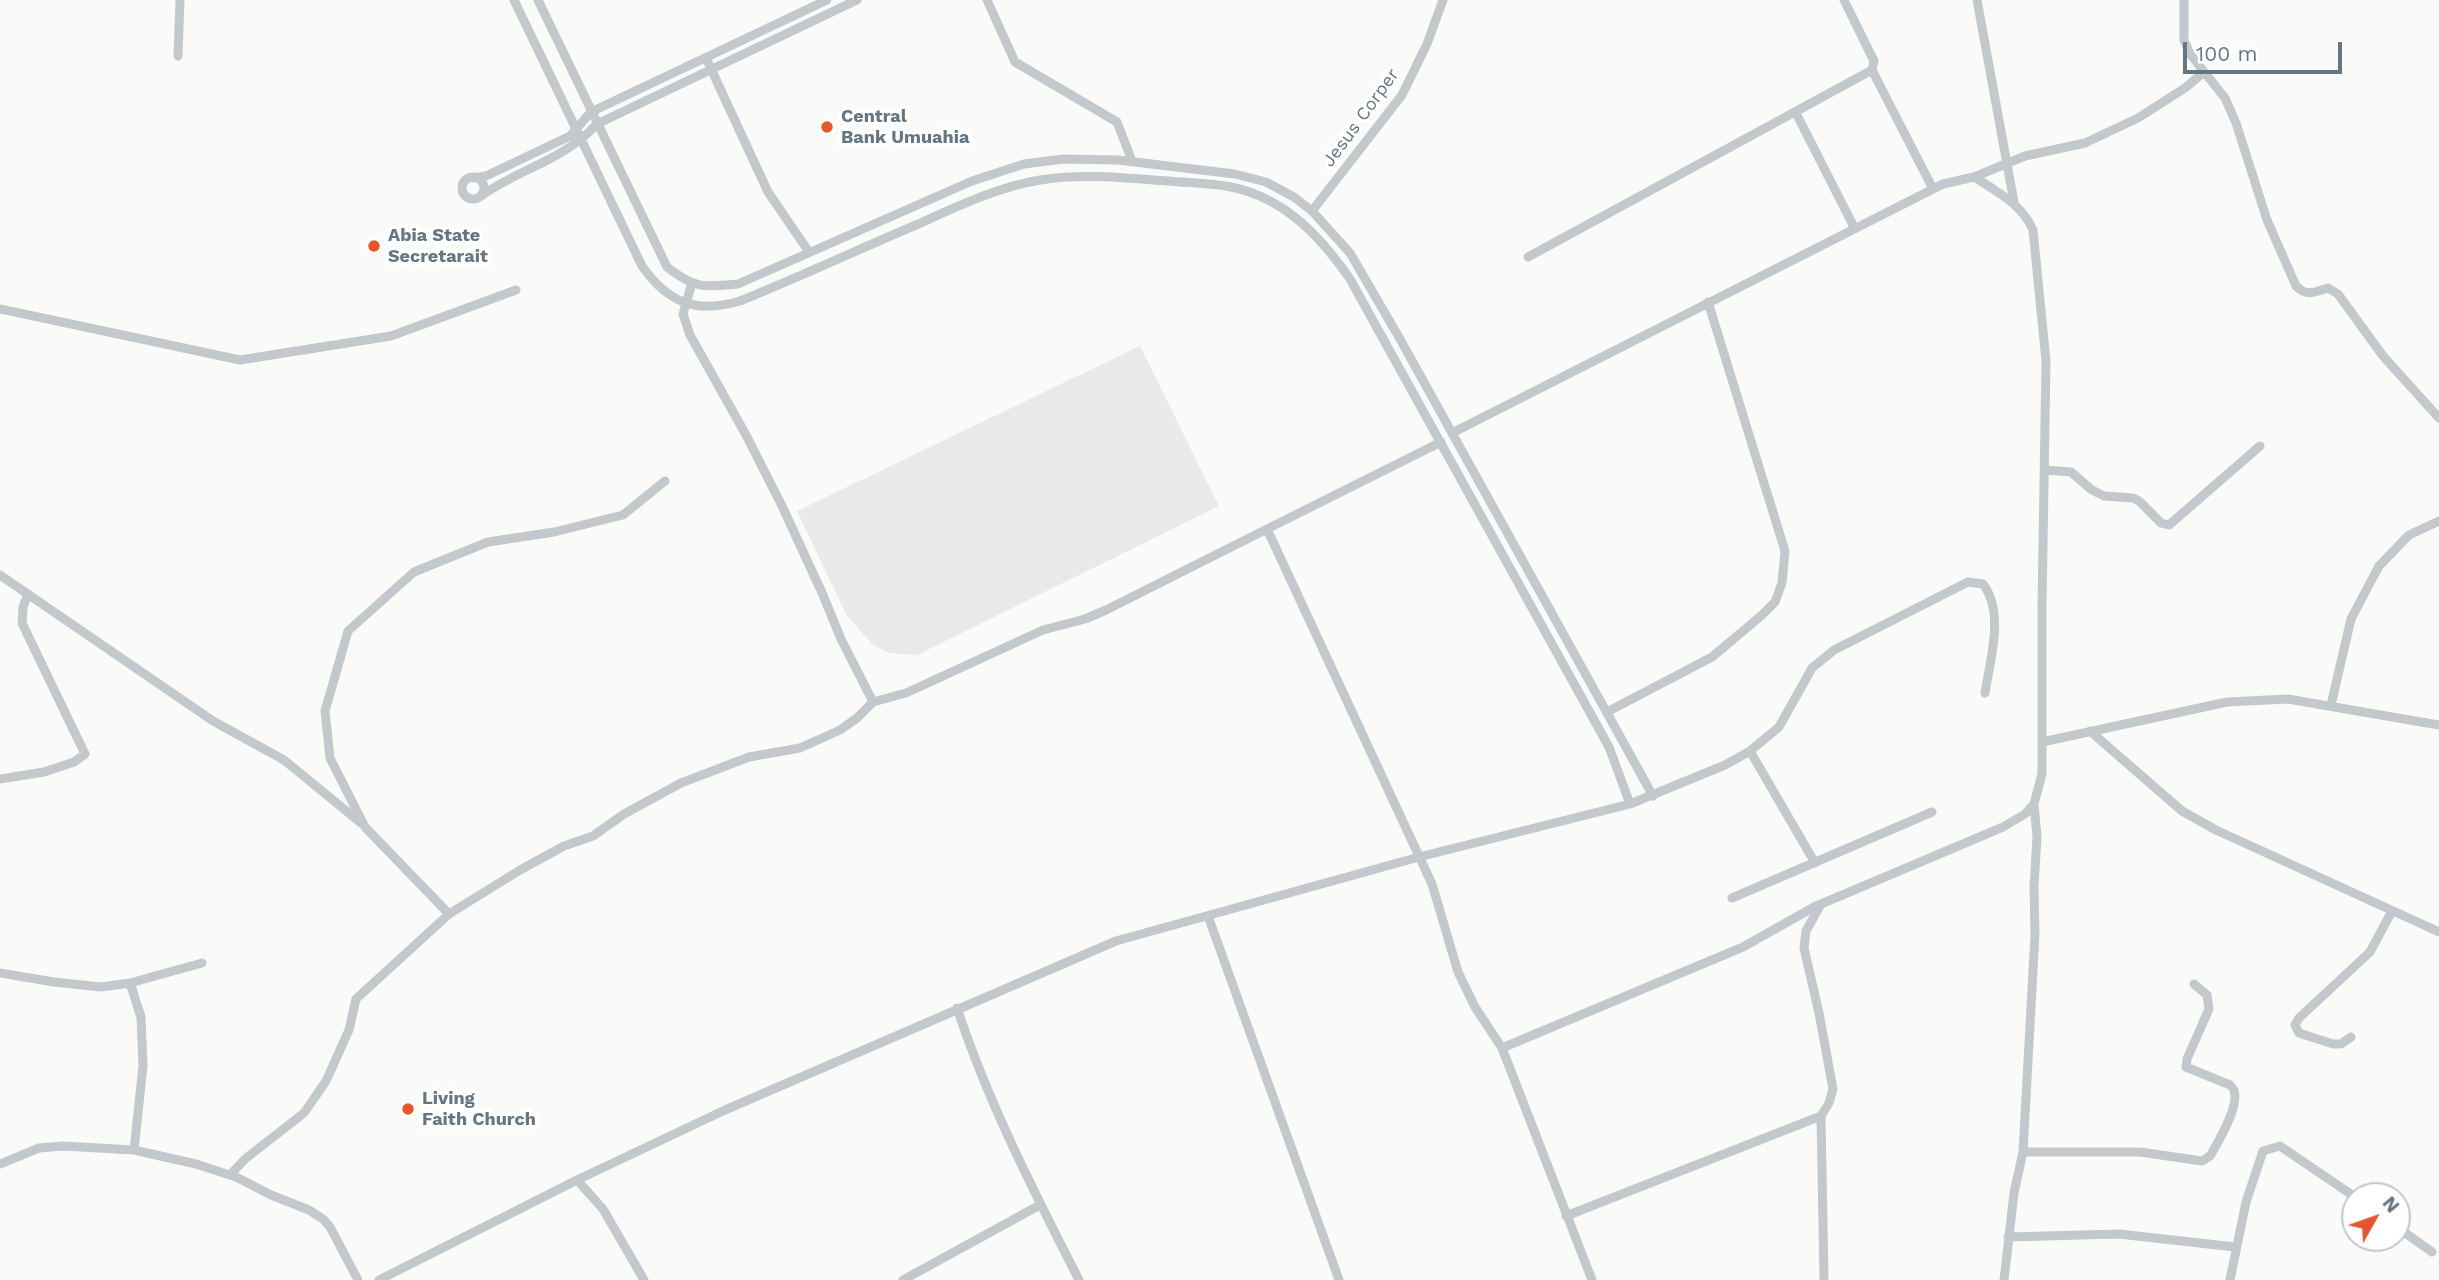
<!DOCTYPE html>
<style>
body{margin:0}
#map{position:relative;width:2439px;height:1280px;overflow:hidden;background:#fafaf8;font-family:"Work Sans",sans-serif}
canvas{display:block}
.north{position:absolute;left:2341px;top:1182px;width:70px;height:70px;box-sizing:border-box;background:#fff;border:2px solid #c1c8cd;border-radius:50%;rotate:50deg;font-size:19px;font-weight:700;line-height:28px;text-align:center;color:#657683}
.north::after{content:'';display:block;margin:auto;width:24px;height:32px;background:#e4572e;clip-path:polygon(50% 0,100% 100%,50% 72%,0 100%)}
.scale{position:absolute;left:2183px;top:42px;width:159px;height:32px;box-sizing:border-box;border:4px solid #657683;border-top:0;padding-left:9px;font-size:21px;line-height:24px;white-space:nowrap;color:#657683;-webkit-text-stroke:5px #fff;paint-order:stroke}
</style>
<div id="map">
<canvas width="2439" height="1280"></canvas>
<div class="north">N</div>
<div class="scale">100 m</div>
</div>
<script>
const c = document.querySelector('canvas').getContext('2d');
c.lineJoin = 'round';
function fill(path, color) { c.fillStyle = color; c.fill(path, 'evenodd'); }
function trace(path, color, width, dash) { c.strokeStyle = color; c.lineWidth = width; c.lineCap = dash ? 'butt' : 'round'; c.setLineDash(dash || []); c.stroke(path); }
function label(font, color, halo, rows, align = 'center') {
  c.font = font + ' "Work Sans",sans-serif'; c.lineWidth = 7; c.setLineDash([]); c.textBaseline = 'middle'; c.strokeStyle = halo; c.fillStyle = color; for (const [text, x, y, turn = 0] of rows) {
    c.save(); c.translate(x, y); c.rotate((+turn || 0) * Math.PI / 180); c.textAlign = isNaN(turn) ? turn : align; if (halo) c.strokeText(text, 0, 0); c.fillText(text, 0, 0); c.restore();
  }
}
const built = new Path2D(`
 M1140,346L1219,506L917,655L889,653L872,644L846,614L797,511Z`);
const street = new Path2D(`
 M514,0L642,266C668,303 696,314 740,301C799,277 857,250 916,225C956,207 997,187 1040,180C1083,173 1126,178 1168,181C1189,183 1211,183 1231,187C1285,198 1320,236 1350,279L1609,747L1630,804
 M538,0L667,267C695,289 703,287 738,284L972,181L1024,164L1063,159L1118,160L1235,174L1266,182L1294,197L1312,211L1350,253L1400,339L1653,796
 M987,0L1015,62L1117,122L1132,161
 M1977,0L2014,202
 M2184,0V40L2190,54L2225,98L2236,123L2267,220L2296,286C2306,297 2315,292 2328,288L2338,294L2383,356L2439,418
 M178,56L180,0
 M706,58L768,192L809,252
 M1872,70L1933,189
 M1796,113L1854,227
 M1974,177L2025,156L2085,143L2138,118L2185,88L2204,72
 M462 188a11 11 0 1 1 22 0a11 11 0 1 1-22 0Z
 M473,178L486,176L570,136L591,112L827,0
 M481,196C520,168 563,161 597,124L857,0
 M1312,211L1402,95L1427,44L1443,0
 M1528,257L1872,70L1874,61L1844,0
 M692,283L683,314L690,335L746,435L782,506L823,595L841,639L873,702
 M0,309L240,360L391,336L516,290
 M1452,433L1943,184L1974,177C1996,191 2022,204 2033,230L2046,361L2042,607V774L2034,804L2025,814L2003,827L1814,907L1743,947L1502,1048
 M1441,442L1267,529L1432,884L1458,972L1475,1007L1502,1048L1592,1280
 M2046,470L2071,472L2092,490L2104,496L2133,498L2139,501L2161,523L2169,525L2260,446
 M665,481L623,515L554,532L488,542L414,572L348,631L325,711L330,758L365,827L449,914L520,870L564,846L593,836L624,814L681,783L749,757L800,748L840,730L857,718L873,702L906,693L1043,630L1085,619L1106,610L1267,529
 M0,575L213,721L284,760L361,823
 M2331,705L2351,619L2379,566L2409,535L2439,521
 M1607,712L1712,657L1762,615L1775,602L1782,583L1785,551L1708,302
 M2090,731L2182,811L2216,830L2439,932
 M2042,742L2227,702L2288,699L2439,725
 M1750,751L1815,863
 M0,779L44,772L74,762L85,754L22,623L23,607L28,594
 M1732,898L1932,812
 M1208,916L1339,1280
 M0,973L54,982L101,987L130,983L202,963
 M130,983L141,1017L143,1066L134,1150
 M957,1008C988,1102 1034,1192 1079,1280
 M2351,1037L2341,1044H2333L2299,1033L2295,1025L2299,1018L2370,952L2392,911
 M1821,1116L1824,1280
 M2023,1152H2140L2202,1161L2210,1156C2218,1142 2246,1097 2230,1085L2186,1067L2187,1059L2209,1009L2207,995L2194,984
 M0,1164L39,1148L63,1146L134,1150L196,1164L236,1177L271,1195L309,1210L323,1219L330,1227L358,1280
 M230,1175L245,1159L304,1113L326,1081L349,1030L356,999L449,914
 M577,1180L603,1209L644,1280
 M1566,1216L1821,1116L1829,1103L1833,1089L1819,1013L1804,948L1806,931L1821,904
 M2397,1227L2432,1252
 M2008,1237L2119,1234L2235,1247
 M379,1280L577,1180L725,1110L1116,941L1419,857L1630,804L1725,765L1750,751L1779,727L1812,668L1834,650L1968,582L1983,584C2005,613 1990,660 1985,693
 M903,1280L1040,1205
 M2004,1280L2014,1193L2023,1152L2035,934L2034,887L2037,837L2034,804
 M2230,1280L2246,1202L2263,1151L2280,1146L2355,1197`);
const markers = [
 [827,127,7,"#e4572e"],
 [374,246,7,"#e4572e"],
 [408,1109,7,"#e4572e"]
];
const poiNames = [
 ["Central",841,117],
 ["Bank Umuahia",841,138],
 ["Abia State",388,236],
 ["Secretarait",388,257],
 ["Living",422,1099],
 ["Faith Church",422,1120]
];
const streetNames = [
 ["Jesus Corper",1361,118,-54]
];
fill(built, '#e8e9e9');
trace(street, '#c3c8cc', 9);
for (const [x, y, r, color] of markers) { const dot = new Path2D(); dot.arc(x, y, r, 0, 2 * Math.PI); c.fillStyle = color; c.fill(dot); trace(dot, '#fff', 2.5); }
label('bold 18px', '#657683', '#fff', poiNames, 'left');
label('18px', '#657683', '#fff', streetNames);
</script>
